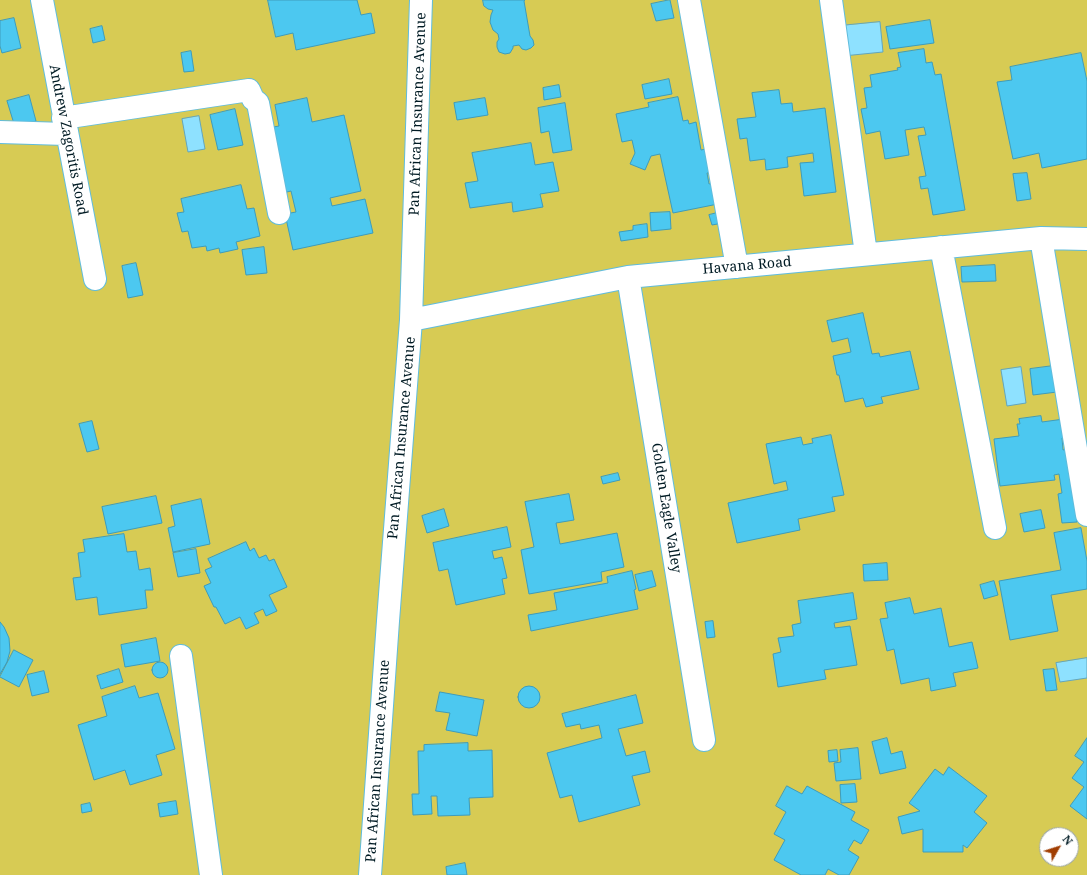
<!DOCTYPE html>
<style>
body{margin:0}
#map{position:relative;width:1087px;height:875px;overflow:hidden;background:#cff0fe;font-family:"Noto Serif",serif}
canvas{display:block}
.north{position:absolute;left:1039px;top:827px;width:40px;height:40px;box-sizing:border-box;background:#fff;border:1px solid #99a4a7;border-radius:50%;rotate:51deg;font-size:11px;font-weight:700;line-height:16px;text-align:center;color:#001b24}
.north::after{content:'';display:block;margin:auto;width:14px;height:18px;background:#a13e02;clip-path:polygon(50% 0,100% 100%,50% 72%,0 100%)}
</style>
<div id="map">
<canvas width="1087" height="875"></canvas>
<div class="north">N</div>
</div>
<script>
const c = document.querySelector('canvas').getContext('2d');
c.lineJoin = 'round';
function fill(path, color) { c.fillStyle = color; c.fill(path, 'evenodd'); }
function trace(path, color, width, dash) { c.strokeStyle = color; c.lineWidth = width; c.lineCap = dash ? 'butt' : 'round'; c.setLineDash(dash || []); c.stroke(path); }
function label(font, color, halo, rows, align = 'center') {
  c.font = font + ' "Noto Serif",serif'; c.lineWidth = 3; c.setLineDash([]); c.textBaseline = 'middle'; c.strokeStyle = halo; c.fillStyle = color; for (const [text, x, y, turn = 0] of rows) {
    c.save(); c.translate(x, y); c.rotate((+turn || 0) * Math.PI / 180); c.textAlign = isNaN(turn) ? turn : align; if (halo) c.strokeText(text, 0, 0); c.fillText(text, 0, 0); c.restore();
  }
}
const green = new Path2D(`
 M0,0H1087V875H0ZM1047,835H1071V859H1047Z`);
const water = new Path2D(`
 M880,22L883,52L843,56L839,26Z
 M199,116L205,149L188,152L182,119Z
 M1021,367L1026,403L1007,406L1001,370Z
 M1087,658V678L1060,682L1056,663Z`);
const building = new Path2D(`
 M268,0H357L361,15L371,13L375,33L296,50L293,33L276,37Z
 M483,0H525L524,1L530,36L533,40L534,45L531,48L526,50L522,49L519,45L513,46V48L510,53L505,54L499,52L497,47V42L499,39L498,34L493,30L490,22L491,15L493,10L488,9L484,6Z
 M670,0L674,18L656,21L651,4Z
 M14,18L21,48L2,53L0,46V21Z
 M930,20L934,43L890,49L886,27Z
 M102,26L105,40L93,43L90,29Z
 M924,49L926,63L932,62L935,75L941,74L965,210L933,215L928,188L921,189L919,177L926,176L918,136L926,135L924,127L905,130L909,155L885,159L880,131L866,134L861,109L867,108L864,88L872,87L870,75L898,70L897,68L901,67L898,53Z
 M191,51L194,71L184,72L181,53Z
 M1081,53L1087,81V159L1042,168L1039,153L1013,159L997,82L1012,80L1010,67Z
 M669,79L672,94L645,99L642,85Z
 M559,85L561,97L544,100L543,88Z
 M779,90L781,104L792,103L793,112L825,108L836,192L804,196L800,163L814,162L813,153L787,157L788,167L766,170L765,159L750,161L747,138L740,139L737,119L756,117L752,93Z
 M29,95L36,121L15,127L7,101Z
 M678,97L683,121L688,120L689,124L696,122L701,150L711,148L716,171L707,173L709,184L713,183L718,204L673,213L660,154L651,156L645,170L630,164L635,153L632,140L622,142L616,114L649,107L648,103Z
 M307,98L312,122L344,115L361,191L330,198L332,206L365,199L373,233L293,250L285,214L296,212L291,191L283,193L268,128L279,126L275,105Z
 M485,98L488,115L457,120L454,103Z
 M565,103L572,150L553,153L549,131L541,133L538,108Z
 M235,109L243,145L218,150L210,115Z
 M531,143L535,165L553,162L559,191L540,194L543,207L513,212L512,202L470,208L465,183L478,181L472,153Z
 M1027,173L1031,199L1017,201L1013,174Z
 M241,185L247,209L254,208L260,236L236,242L238,249L220,253L219,248L207,251L206,246L192,248L188,231L182,232L177,213L184,212L181,199Z
 M670,212L671,229L651,231L650,213Z
 M721,212L723,223L712,225L709,215Z
 M647,224L648,237L621,241L619,232L633,230V226Z
 M264,247L267,273L246,275L242,250Z
 M136,263L143,295L128,298L122,266Z
 M995,265L996,281L962,282L961,267Z
 M863,313L872,354L879,353L880,357L910,351L919,389L881,397L883,403L866,407L863,398L845,402L839,375H837L833,356L851,352L848,338L832,342L827,321Z
 M1053,366L1057,392L1033,395L1030,369Z
 M1041,416L1042,422L1064,419L1066,438H1062L1063,450L1072,448L1077,522L1062,523L1058,494L1062,493L1059,474L1054,475L1055,480L1000,486L994,439L1019,436L1017,424H1020L1019,419Z
 M92,421L99,449L87,452L79,424Z
 M831,435L844,495L832,497L835,511L798,519L800,530L737,543L728,503L788,490L786,481L774,484L766,444L801,437L803,445L813,443L812,439Z
 M618,473L620,480L603,484L601,477Z
 M569,494L574,520L556,523L560,544L617,533L624,567L601,572L602,581L529,594L521,550L534,547L525,502Z
 M156,496L162,523L108,534L102,507Z
 M201,499L210,544L173,552L168,528L175,526L171,506Z
 M444,509L449,526L427,533L422,516Z
 M1041,510L1045,528L1024,532L1020,514Z
 M507,527L511,547L492,551L494,559L502,557L507,578L502,579L505,594L456,605L448,569L439,571L433,543Z
 M1081,528L1087,561V589L1051,595L1058,631L1010,640L999,581L1061,570L1054,533Z
 M124,534L127,552L136,551L139,570L150,568L153,590H145L147,608L99,615L97,597L76,600L73,578L81,577L78,553L85,552L83,540Z
 M246,542L250,551L254,548L259,558L266,555L269,561L274,559L287,587L269,595L277,611L266,616L263,609L254,613L259,623L246,629L240,617L225,624L216,607H214L204,586L211,583L205,570L212,567L208,559Z
 M196,549L200,573L178,577L173,553Z
 M887,563L888,580L864,581L863,565Z
 M632,571L636,589L634,590L638,609L531,631L528,615L557,610L554,593L608,583L607,577Z
 M652,571L656,586L639,591L635,575Z
 M994,581L998,595L984,599L980,585Z
 M853,593L857,619L834,623L835,628L850,626L857,665L824,670L826,679L778,687L773,654L781,652L778,638L794,636L792,625L801,623L798,601Z
 M910,598L914,614L941,608L949,647L972,642L978,668L953,673L956,686L931,691L929,678L901,684L894,649L887,651L880,619L888,618L885,603Z
 M713,621L715,637L707,638L705,622Z
 M0,622L4,627L9,638L10,651L7,662L0,674Z
 M156,638L160,661L125,667L121,645Z
 M14,650L33,660L19,687L0,677Z
 M152 670a8 8 0 1 1 16 0a8 8 0 1 1-16 0Z
 M119,669L123,682L101,689L97,676Z
 M1054,669L1057,690L1046,691L1043,670Z
 M44,671L49,692L32,696L27,675Z
 M518 697a11 11 0 1 1 22 0a11 11 0 1 1-22 0Z
 M135,686L139,698L158,693L175,749L156,755L162,775L130,785L125,770L94,780L78,725L107,716L102,697Z
 M440,692L484,700L477,736L446,730L450,713L436,711Z
 M636,695L643,723L618,729L626,756L645,751L650,772L632,776L640,805L579,822L572,795L560,798L547,753L602,738L599,725L581,729L580,724L566,727L562,714Z
 M887,738L891,754L902,751L906,768L880,774L872,742Z
 M1087,738V819L1070,806L1084,787L1072,778L1084,762L1075,756Z
 M468,743V751L492,750L493,797L469,798L470,815L438,816L437,796H431L432,814L413,815L412,794H419L418,751H424V745Z
 M858,748L861,779L836,781L834,763L841,762L840,750Z
 M837,750L838,761L829,762L828,751Z
 M949,767L987,796L974,812L987,823L967,848L963,845V852H923V829L902,834L898,817L920,811L909,803L935,769L943,775Z
 M855,784L857,802L841,803L840,785Z
 M787,786L802,794L807,786L855,812L851,820L869,830L861,844L854,840L848,850L859,857L849,875H839L828,869L825,875H801L774,860L785,840L774,834L786,812L776,806Z
 M176,801L178,814L160,817L158,804Z
 M90,803L92,811L82,813L81,805Z
 M465,863L467,875H447L446,867Z`);
const minor = new Path2D(`
 M42,0L95,279
 M689,0L737,267
 M831,0L866,254
 M63,118L249,90L253,99L258,103L279,213
 M0,132L66,134
 M1041,238L1087,515
 M941,247L995,528
 M628,277L704,740
 M411,320L628,277L1041,238L1087,239
 M181,656L211,875
 M370,875L388,621L411,320L421,0`);
const streetNames = [
 ["Pan African Insurance Avenue",418,114,-88],
 ["Andrew Zagoritis Road",68,140,79],
 ["Havana Road",747,266,-5],
 ["Pan African Insurance Avenue",402,438,-85],
 ["Golden Eagle Valley",666,508,81],
 ["Pan African Insurance Avenue",378,761,-86]
];
fill(green, '#d7cb54');
fill(water, '#8ee1ff');
trace(water, '#63a6bd', 1);
fill(building, '#4cc8f0');
trace(building, '#3e9cbb', 1);
trace(minor, '#61bcdc', 24);
trace(minor, '#fff', 22);
label('14px', '#001b24', '#fff', streetNames);
</script>
